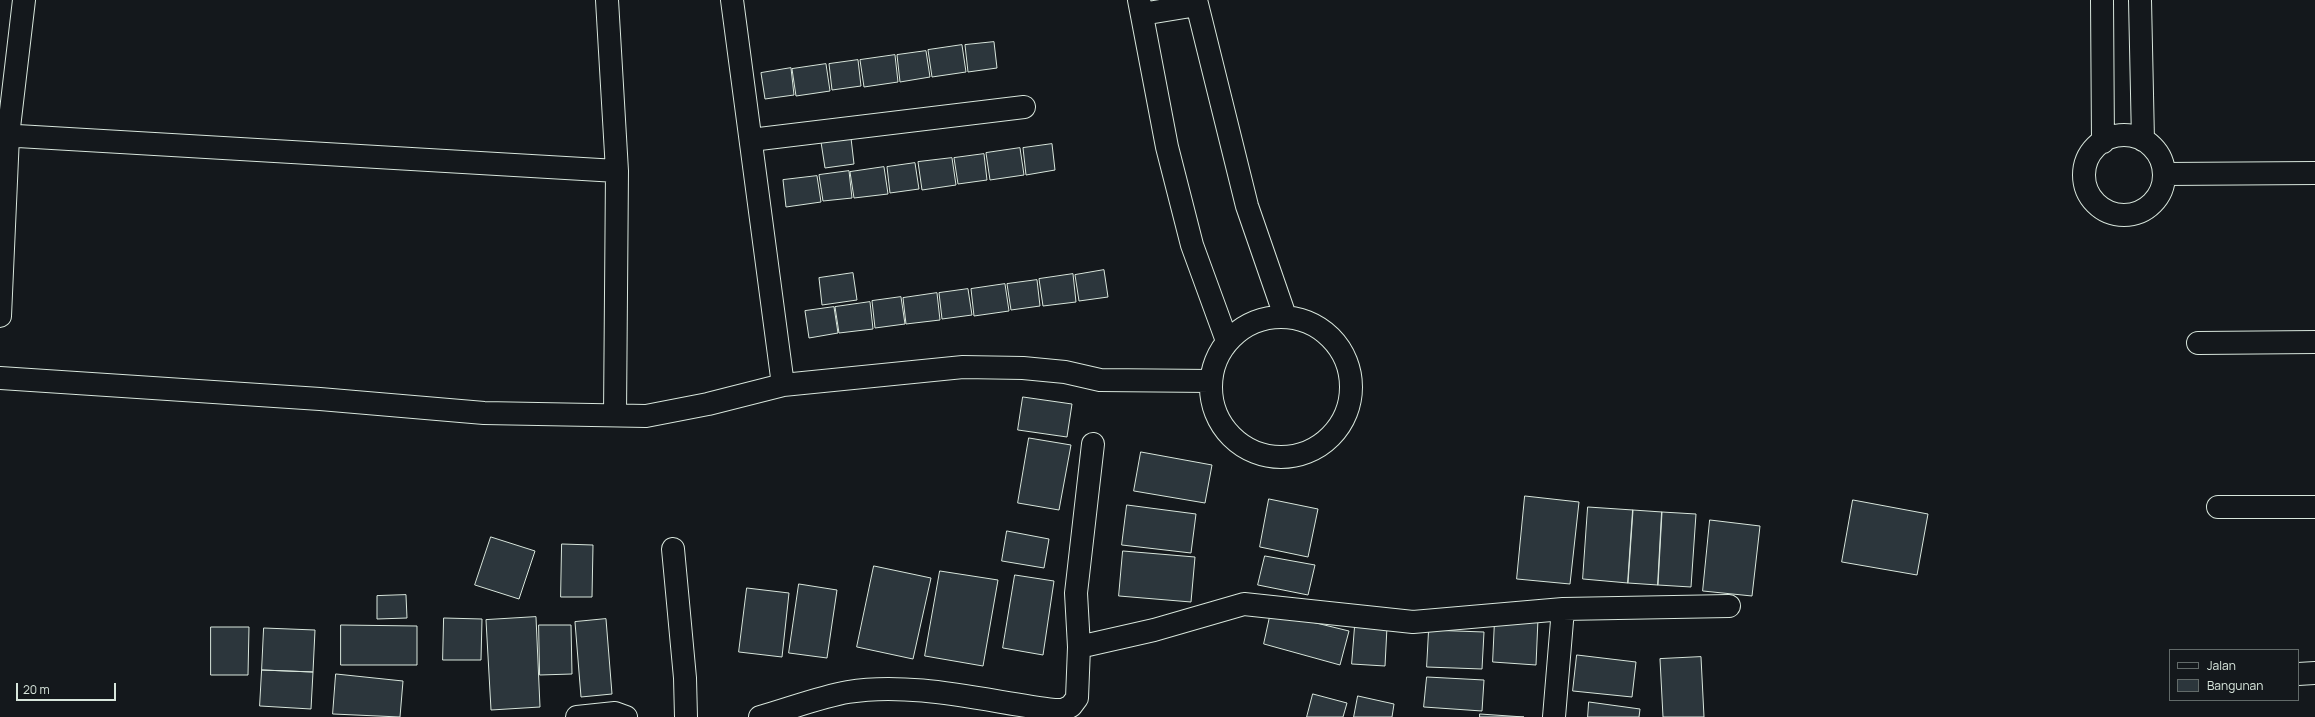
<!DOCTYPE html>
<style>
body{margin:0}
#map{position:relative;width:2315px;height:717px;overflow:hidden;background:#14181c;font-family:Manrope,sans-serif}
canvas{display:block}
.legend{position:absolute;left:2169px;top:649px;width:130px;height:52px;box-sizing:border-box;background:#14181c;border:1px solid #626a69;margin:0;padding:5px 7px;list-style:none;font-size:12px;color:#d8e6dc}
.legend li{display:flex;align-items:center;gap:8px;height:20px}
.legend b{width:20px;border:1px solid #626a69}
.scale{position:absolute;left:16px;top:683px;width:100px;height:18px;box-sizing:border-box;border:2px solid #d8e6dc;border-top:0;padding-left:5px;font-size:12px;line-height:14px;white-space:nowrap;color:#d8e6dc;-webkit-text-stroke:3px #14181c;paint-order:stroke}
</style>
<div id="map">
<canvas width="2315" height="717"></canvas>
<ul class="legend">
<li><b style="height:5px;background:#14181c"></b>Jalan</li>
<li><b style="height:11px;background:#2c363c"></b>Bangunan</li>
</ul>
<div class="scale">20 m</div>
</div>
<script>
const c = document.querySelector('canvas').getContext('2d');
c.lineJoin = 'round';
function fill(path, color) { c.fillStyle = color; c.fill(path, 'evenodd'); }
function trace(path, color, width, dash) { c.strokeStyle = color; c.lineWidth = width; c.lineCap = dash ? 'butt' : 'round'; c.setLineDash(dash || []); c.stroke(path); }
const building = new Path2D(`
 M994,42L997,68L968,72L965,45Z
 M962,45L966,72L932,77L928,50Z
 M926,51L930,77L900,82L897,55Z
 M895,55L898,82L864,87L860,60Z
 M858,60L861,86L832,90L829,64Z
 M826,64L830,91L796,96L792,69Z
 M791,68L794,95L765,99L761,73Z
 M851,138L854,164L825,168L821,142Z
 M1052,144L1055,170L1026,175L1023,148Z
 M1020,148L1024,175L990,180L986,153Z
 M984,154L987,180L958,184L954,158Z
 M952,158L956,185L922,190L918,162Z
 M915,163L919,189L890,193L887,167Z
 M884,167L888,194L854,198L850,172Z
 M849,171L852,198L823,201L819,175Z
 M817,176L821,202L786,207L783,180Z
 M1104,270L1108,297L1079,301L1075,275Z
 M853,273L857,300L822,305L819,278Z
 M1073,274L1076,302L1043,306L1039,279Z
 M1037,280L1040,306L1011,310L1007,284Z
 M1005,284L1009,311L974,316L971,289Z
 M968,289L972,315L942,319L939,293Z
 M937,293L940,320L906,324L903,298Z
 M901,297L905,324L875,328L872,301Z
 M870,302L873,329L839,333L835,307Z
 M834,307L838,333L809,338L805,311Z
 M1023,397L1072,404L1067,437L1018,430Z
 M1029,438L1071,445L1059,510L1018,503Z
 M1141,452L1212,465L1205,503L1134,491Z
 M1525,496L1579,502L1570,584L1517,579Z
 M1269,499L1318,509L1308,557L1260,547Z
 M1853,500L1928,514L1917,575L1842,562Z
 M1127,505L1196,514L1191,553L1122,545Z
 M1588,507L1633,510L1628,583L1583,579Z
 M1633,510L1662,512L1658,585L1628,583Z
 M1662,512L1696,514L1691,587L1658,585Z
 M1710,520L1760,526L1752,596L1703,591Z
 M1007,531L1049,539L1044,568L1002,561Z
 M491,537L535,551L519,599L475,585Z
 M562,544L593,545L592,597H561Z
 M1123,551L1195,557L1191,602L1119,596Z
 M1265,556L1315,565L1308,595L1258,585Z
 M874,566L931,578L913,659L857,647Z
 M940,571L998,580L983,666L925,656Z
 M1015,575L1054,581L1043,655L1003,648Z
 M799,584L837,590L827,658L789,653Z
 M747,588L789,593L782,657L739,652Z
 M406,595L407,618L377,619V596Z
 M1271,612L1349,631L1340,665L1264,644Z
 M536,617L540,707L491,710L486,620Z
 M444,618L482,619L481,660H443Z
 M606,619L612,694L581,697L575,622Z
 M1495,619H1538L1536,665L1493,662Z
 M341,625L417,626V665H341Z
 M539,625H571L572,674L540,675Z
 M1355,626L1387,627L1385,666L1352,664Z
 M211,627H249L248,675H211Z
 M264,628L315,630L313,672L262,670Z
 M1429,630L1484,632L1482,669L1427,667Z
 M1577,655L1636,662L1632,697L1573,691Z
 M1701,657L1704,717H1663L1660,659Z
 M262,670L313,672L311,709L260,706Z
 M336,674L403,681L400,717L333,714Z
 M1427,677L1484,680L1482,711L1424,707Z
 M1313,694L1347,703L1343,717H1307Z
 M1358,696L1394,704L1392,717H1354Z
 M1589,702L1640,709L1639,717H1588Z
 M1480,714L1524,717H1480Z`);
const minor = new Path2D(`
 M607,0L617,171L615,415
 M732,0L783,385
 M1139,0L1167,147L1192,245L1227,341
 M1196,0L1247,206L1285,316
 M2102,0L2103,142
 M2140,0L2143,140
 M1142,14L1197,5
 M0,135L617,171
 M2084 175a40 40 0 1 1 80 0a40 40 0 1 1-80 0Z
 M751,140L1024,107
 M2165,174L2315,173
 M0,316L8,136L24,0
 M1211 387a70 70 0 1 1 140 0a70 70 0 1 1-140 0Z
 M2198,343L2315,342
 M0,378L320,399L484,413L646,416L708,404L783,385L963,367L1023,368L1065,372L1100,380L1210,381
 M2218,507H2315
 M673,549L685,678L686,717
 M1079,647L1154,630L1244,604L1413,622L1563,609L1729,606
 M2298,674L2315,673
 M577,717L615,713L626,717
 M760,717C789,709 819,697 848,692C913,681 989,702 1054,710H1063L1071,706L1077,698L1079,647L1076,593L1093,444
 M1554,717L1563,609`);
fill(building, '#2c363c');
trace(building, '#d8e6dc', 1);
trace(minor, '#d8e6dc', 24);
trace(minor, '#14181c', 22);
</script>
